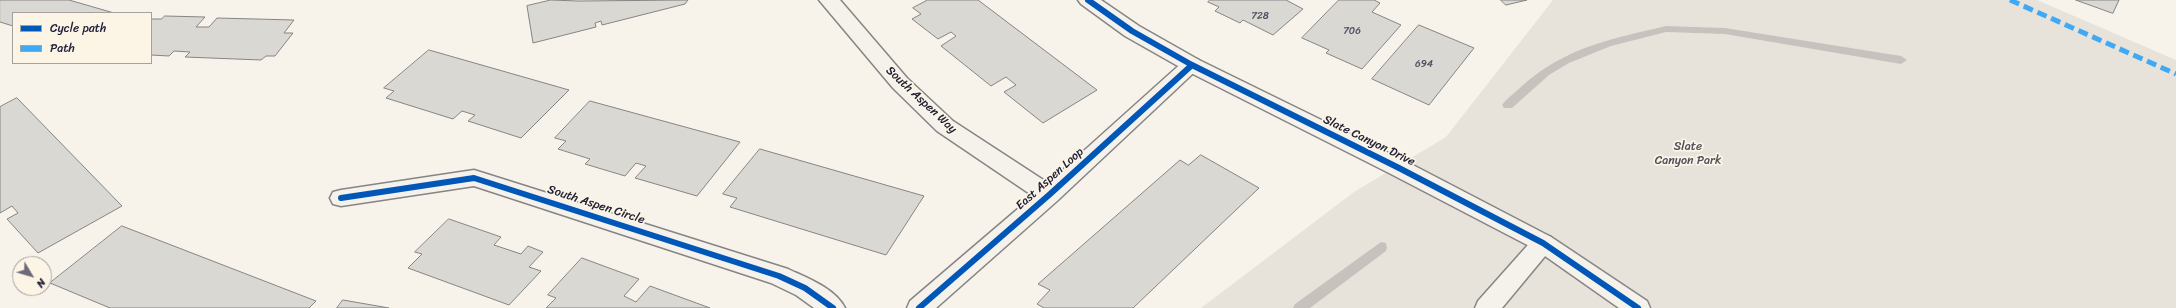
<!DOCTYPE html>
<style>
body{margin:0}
#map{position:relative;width:2176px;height:308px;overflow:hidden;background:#f7f3ea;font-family:Sriracha,sans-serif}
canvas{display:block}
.legend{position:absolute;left:12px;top:12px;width:140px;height:52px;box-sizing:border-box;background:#fcf5e5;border:1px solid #a5a1a1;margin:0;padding:5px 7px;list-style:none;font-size:12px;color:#22223b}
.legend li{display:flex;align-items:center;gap:8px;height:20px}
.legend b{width:20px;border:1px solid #a5a1a1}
.north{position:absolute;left:12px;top:256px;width:40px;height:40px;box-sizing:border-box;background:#fcf5e5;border:1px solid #a5a1a1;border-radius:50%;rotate:128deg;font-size:11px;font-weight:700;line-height:16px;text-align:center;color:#22223b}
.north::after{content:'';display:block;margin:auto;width:14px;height:18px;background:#6d6b78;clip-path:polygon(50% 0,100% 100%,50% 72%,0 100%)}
</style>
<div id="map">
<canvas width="2176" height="308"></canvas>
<ul class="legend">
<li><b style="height:5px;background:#0057b8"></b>Cycle path</li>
<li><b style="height:5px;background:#3fa9f5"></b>Path</li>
</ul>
<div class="north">N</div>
</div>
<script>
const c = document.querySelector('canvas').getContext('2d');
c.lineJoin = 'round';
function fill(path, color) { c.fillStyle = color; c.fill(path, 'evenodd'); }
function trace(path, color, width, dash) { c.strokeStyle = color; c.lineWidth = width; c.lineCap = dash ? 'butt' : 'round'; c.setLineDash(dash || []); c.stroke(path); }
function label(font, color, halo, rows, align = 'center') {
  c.font = font + ' Sriracha,sans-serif'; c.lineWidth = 3.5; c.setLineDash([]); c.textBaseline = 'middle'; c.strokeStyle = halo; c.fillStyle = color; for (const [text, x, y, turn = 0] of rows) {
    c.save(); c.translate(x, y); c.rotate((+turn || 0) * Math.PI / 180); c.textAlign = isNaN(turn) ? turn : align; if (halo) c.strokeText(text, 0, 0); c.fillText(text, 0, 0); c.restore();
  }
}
const green = new Path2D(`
 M1553,0H2037L2176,60V308H1201L1354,192L1446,137Z`);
const stream = new Path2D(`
 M1666,26L1725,28L1901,56L1907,60L1901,64L1725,34L1666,32L1611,46L1569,63L1549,75L1512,108H1504L1502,105C1507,98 1516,92 1522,86C1566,47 1611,39 1666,26Z
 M1381,242L1386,243L1387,247L1386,251L1310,308H1293L1295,304Z`);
const building = new Path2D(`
 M0,0H69L114,13H13V26L0,22Z
 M551,0L578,1L688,0L685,4L602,25L601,21L595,23L596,27L533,43L527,6Z
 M928,0H978L1097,90L1043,123L1004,92L1016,85L1006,77L991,86L941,46L956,36L951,32L938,39L912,19L921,14L913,8Z
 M1210,0H1286L1303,9L1273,35L1243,20L1240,23L1215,11L1219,7L1208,2Z
 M1339,0H1374L1380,3L1372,12L1401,25L1362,69L1326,53L1329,50L1302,38Z
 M1501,0H1527L1506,5Z
 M2076,0H2119L2113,13Z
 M165,16L205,17L196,27H209L217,18L294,20L284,33H293L275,56H266L261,60L185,57L190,52L174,51L169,56L151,55V19H161Z
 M1419,25L1474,48L1429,105L1372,79Z
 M429,50L569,90L521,138L468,121L475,115L462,111L453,119L386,98L394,91L384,88Z
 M17,98L122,206L38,253L7,219L18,213L12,206L0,213V107Z
 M590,101L740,142L697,196L635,178L646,166L636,163L625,176L585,164L590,159L558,149L566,141L555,138Z
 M760,149L924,196L886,255L730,207L737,198L723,194Z
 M1201,155L1259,188L1133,308H1044L1037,304L1050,290L1038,284L1180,160L1188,165Z
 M449,219L501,237L494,245L521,254L528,246L543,252L529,267L541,271L509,305L408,268L422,254L415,252Z
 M122,226L316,301L309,308H110L50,283Z
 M582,258L639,279L624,296L636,302L650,286L710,308H546L556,298L548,295Z
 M343,300L389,308H337Z`);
const minor = new Path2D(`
 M819,0H840L907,78L953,121L1048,183L1185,60L1192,58L1199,60L1202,65L1057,201L936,308H907L910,301L1033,196L937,131L893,88Z
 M474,170L788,269C807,278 835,288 845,308H814L796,295L771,283L474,186L341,206L333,204L330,198L333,192L341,190Z
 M1543,234L1551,237L1555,243L1551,249L1502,308H1475L1478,301L1535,237Z`);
const tertiary = new Path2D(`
 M1078,0H1101L1139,26L1199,60L1407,162L1551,237L1647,301L1650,308H1619L1535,249L1391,174L1185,70L1125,36L1081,4Z`);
const quiet = new Path2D(`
 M2010,0L2176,74`);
const cycleway = new Path2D(`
 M1088,0L1132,31L1192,65L1399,168L1543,243L1638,308
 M341,198L474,178L779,276L805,288L833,308
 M919,308L1049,195L1192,65`);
const numberNames = [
 ["728",1260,16],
 ["706",1352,31],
 ["694",1424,64]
];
const streetNames = [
 ["South Aspen Way",921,100,43],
 ["Slate Canyon Drive",1369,141,26],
 ["East Aspen Loop",1050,179,-42],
 ["South Aspen Circle",596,205,18]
];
const parkNames = [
 ["Slate",1688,147],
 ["Canyon Park",1688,161]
];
fill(green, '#e8e3da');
fill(stream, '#c7c2be');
fill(building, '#dad8d2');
trace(building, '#868485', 1);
trace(minor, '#868485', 3);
trace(tertiary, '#868485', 3);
fill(minor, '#f5f2ec');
fill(tertiary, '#f5f2ec');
trace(quiet, '#3fa9f5', 5, [10, 5]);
trace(cycleway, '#0057b8', 6);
label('10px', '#505061', null, numberNames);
label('12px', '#22223b', '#fcf5e5', streetNames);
label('12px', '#504f5f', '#fcf5e5', parkNames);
</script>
